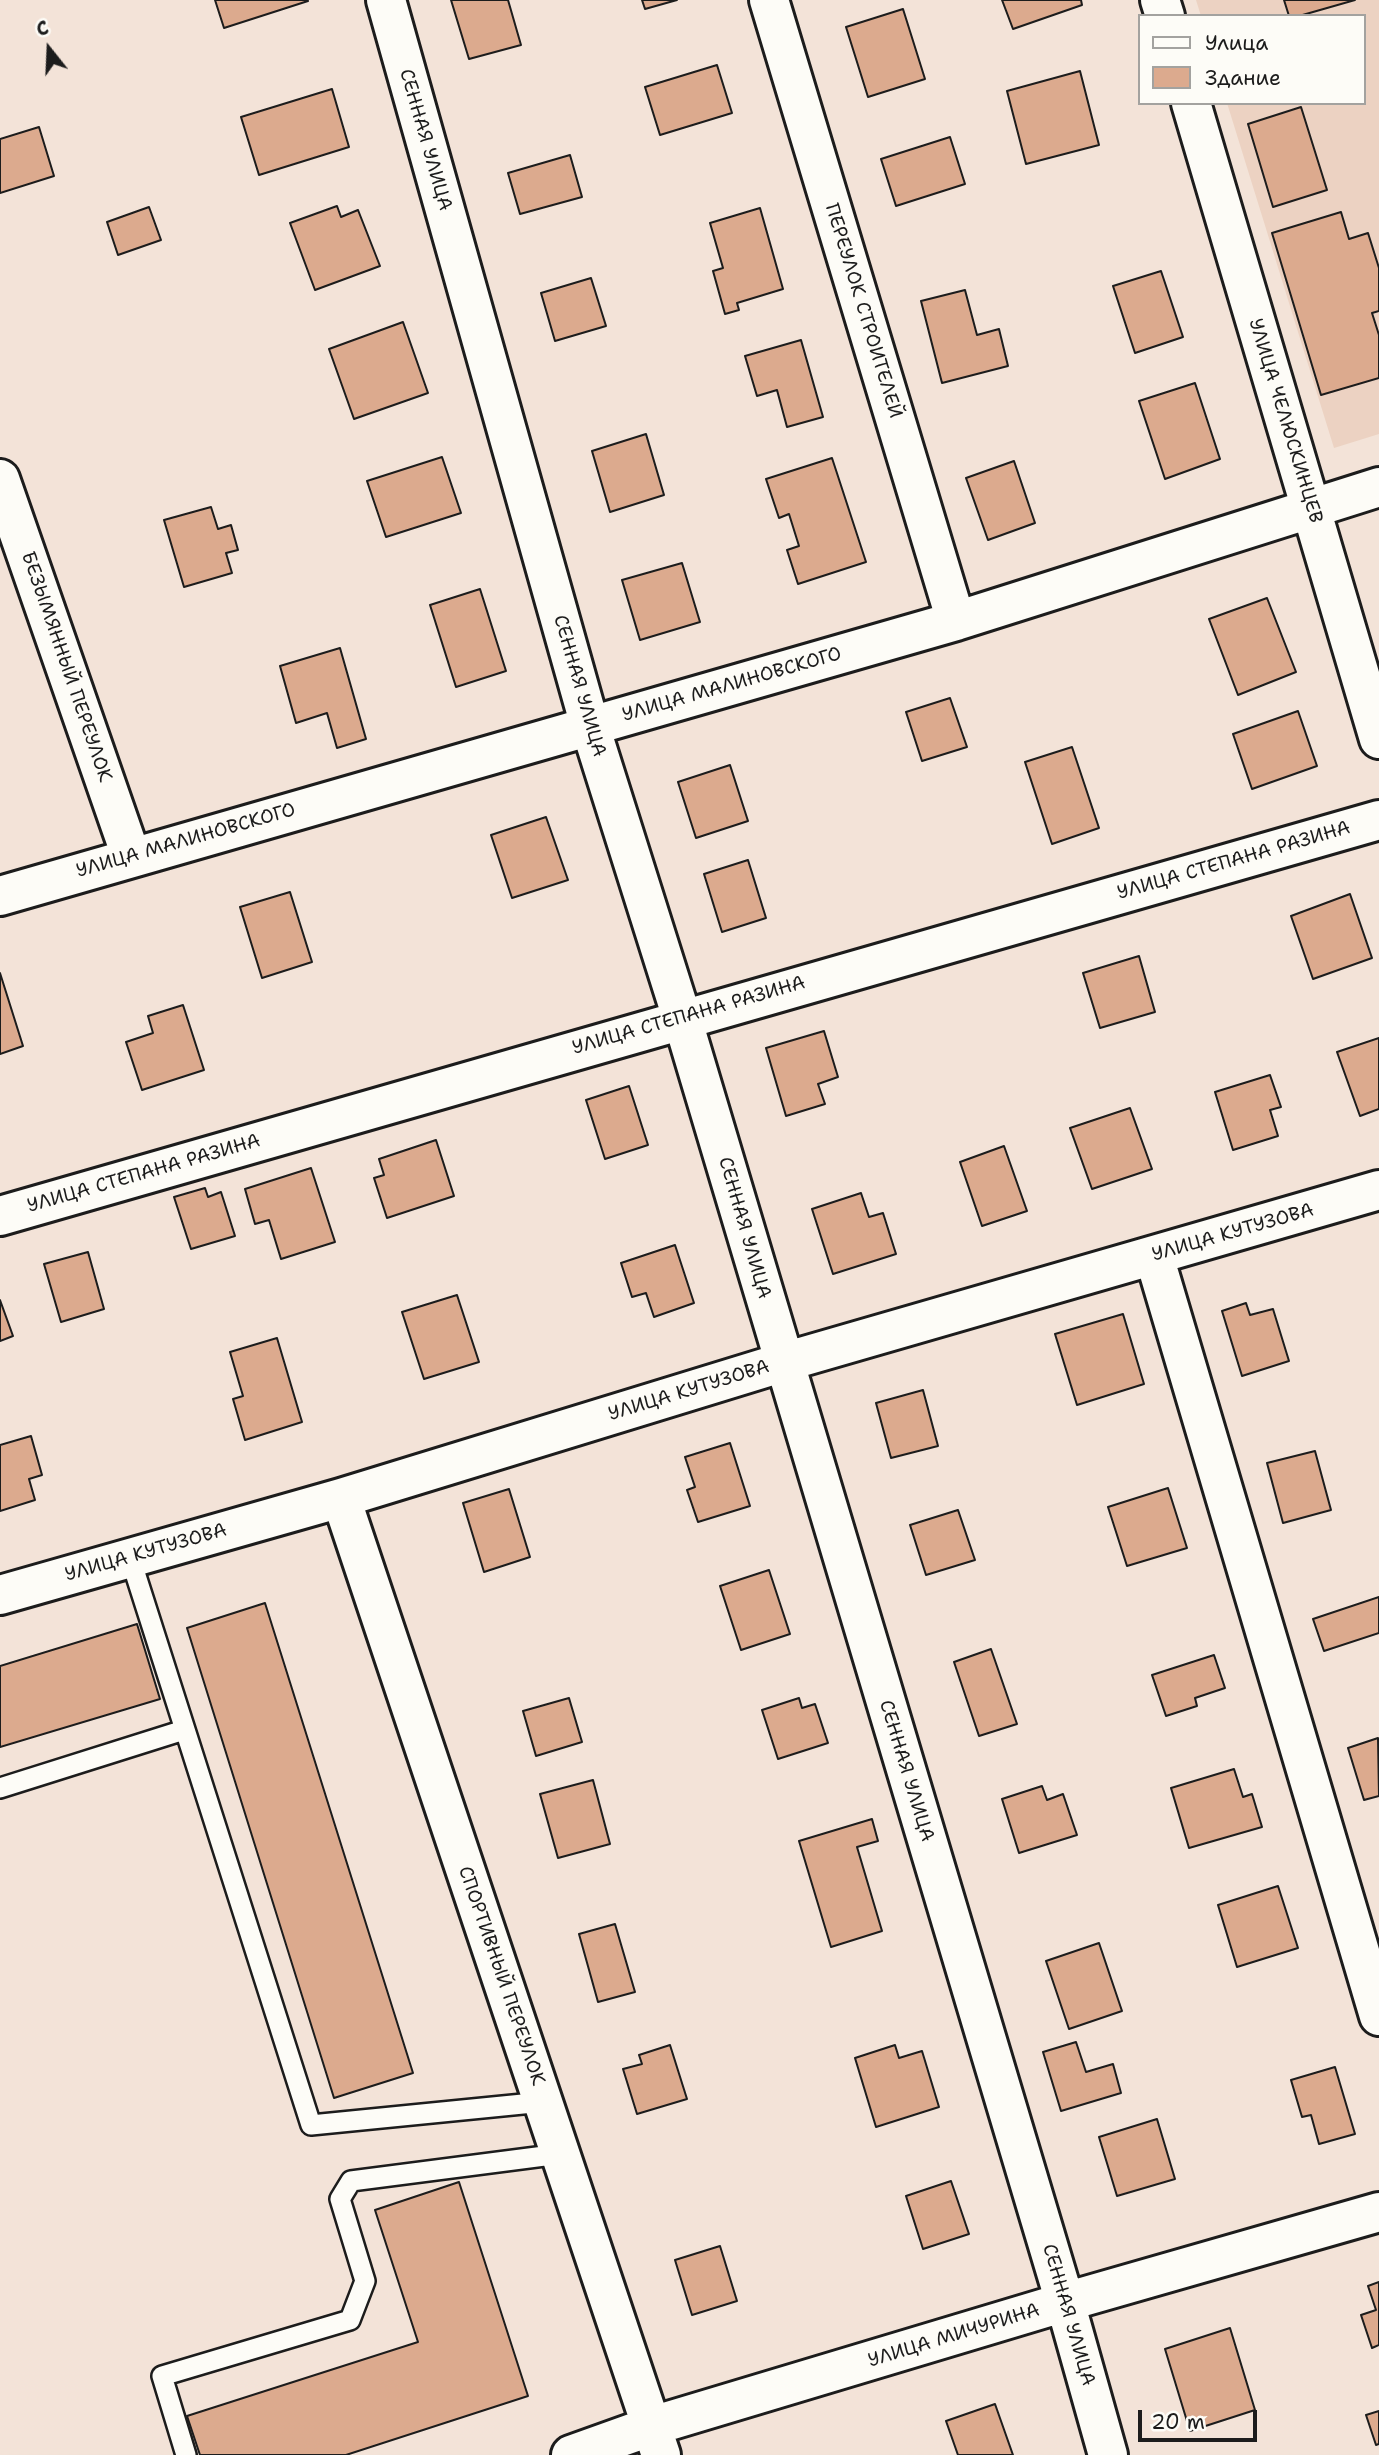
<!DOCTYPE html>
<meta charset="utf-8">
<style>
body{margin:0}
#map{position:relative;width:1379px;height:2455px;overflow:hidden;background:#f3e3d8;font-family:"Shantell Sans",sans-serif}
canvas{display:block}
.legend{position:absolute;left:1138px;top:14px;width:228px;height:91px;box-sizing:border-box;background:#fdfcf7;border:2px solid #a3a29f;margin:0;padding:9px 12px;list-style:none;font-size:21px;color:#1c1c1c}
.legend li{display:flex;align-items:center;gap:14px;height:35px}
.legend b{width:35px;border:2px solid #a3a29f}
.north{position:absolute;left:14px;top:14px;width:70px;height:70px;-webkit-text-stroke:5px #fdfcf7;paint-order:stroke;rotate:342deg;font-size:19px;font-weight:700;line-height:28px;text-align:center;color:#1c1c1c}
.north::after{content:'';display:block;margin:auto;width:24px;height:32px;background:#1c1c1c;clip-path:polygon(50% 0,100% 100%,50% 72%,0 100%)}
.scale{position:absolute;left:1138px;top:2410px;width:119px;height:32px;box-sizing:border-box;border:4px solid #1c1c1c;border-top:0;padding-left:9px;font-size:21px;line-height:24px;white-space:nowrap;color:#1c1c1c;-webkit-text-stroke:5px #fdfcf7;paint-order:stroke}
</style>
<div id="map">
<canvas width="1379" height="2455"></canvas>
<ul class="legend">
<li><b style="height:9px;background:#fdfcf7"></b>Улица</li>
<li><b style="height:19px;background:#dcaa8e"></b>Здание</li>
</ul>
<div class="north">С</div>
<div class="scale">20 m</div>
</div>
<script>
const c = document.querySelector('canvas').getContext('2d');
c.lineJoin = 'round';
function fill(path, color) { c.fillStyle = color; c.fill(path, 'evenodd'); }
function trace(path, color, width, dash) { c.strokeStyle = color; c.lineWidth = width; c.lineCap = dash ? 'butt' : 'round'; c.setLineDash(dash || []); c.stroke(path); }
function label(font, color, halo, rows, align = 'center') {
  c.font = font + ' "Shantell Sans",sans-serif'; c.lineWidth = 7; c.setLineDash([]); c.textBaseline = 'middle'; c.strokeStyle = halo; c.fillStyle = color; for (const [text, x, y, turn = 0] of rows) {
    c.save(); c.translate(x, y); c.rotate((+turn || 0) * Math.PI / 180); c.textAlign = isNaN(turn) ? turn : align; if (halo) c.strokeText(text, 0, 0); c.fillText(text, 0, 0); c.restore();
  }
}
const built = new Path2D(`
 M1196,0H1379V434L1334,448L1227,103H1363V16H1201Z`);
const building = new Path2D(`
 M215,0H307L308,1L224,28Z
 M451,0H508L521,45L469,59Z
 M642,0H677L645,9Z
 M1002,0H1081L1082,5L1013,29Z
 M1284,0H1355L1299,16H1289Z
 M903,9L925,79L868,97L846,27Z
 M717,65L732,113L660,135L645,87Z
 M1080,71L1099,145L1026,164L1007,91Z
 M332,89L349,147L259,175L241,117Z
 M1301,107L1327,190L1273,207L1248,124Z
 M39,127L54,176L0,193V139Z
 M950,137L965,184L896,206L881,159Z
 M570,155L582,197L520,214L508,173Z
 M337,206L341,217L358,210L380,266L315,290L290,223Z
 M149,207L161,240L118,255L107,222Z
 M760,208L783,289L737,303L739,310L725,314L713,271L723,268L710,223Z
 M1341,212L1349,239L1368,233L1379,268V311L1372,313L1379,335V378L1321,395L1272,233Z
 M1161,271L1183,337L1135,353L1113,286Z
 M591,278L606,326L555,341L541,293Z
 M965,290L977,335L999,329L1008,366L942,383L921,301Z
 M403,322L428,393L354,419L329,349Z
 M801,340L823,417L787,427L777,390L757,396L745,356Z
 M1195,383L1220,459L1165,479L1139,401Z
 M646,434L664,495L610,512L592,451Z
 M442,457L461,513L386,537L367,481Z
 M832,458L866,562L798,584L787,550L799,546L789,514L779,518L766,479Z
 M1014,461L1035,523L988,540L966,478Z
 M211,507L218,529L231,525L238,550L226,553L232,573L184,587L164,520Z
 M682,563L700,622L640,640L622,580Z
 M480,589L506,671L456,687L430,605Z
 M1267,598L1296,672L1238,695L1209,619Z
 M340,648L366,739L337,748L327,713L296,723L280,666Z
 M950,698L967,747L922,761L906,712Z
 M1298,711L1317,766L1252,789L1233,734Z
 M1072,747L1099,828L1052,844L1025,762Z
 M730,765L748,821L696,838L678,782Z
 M546,817L568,880L512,898L491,835Z
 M748,860L766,918L722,932L704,874Z
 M290,892L312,962L262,978L240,907Z
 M1350,894L1372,958L1313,979L1291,916Z
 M1139,956L1155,1012L1100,1028L1083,973Z
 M0,973L23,1046L0,1054Z
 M183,1005L204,1070L142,1090L126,1042L153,1033L148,1016Z
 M824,1031L838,1077L818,1084L825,1104L786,1116L766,1048Z
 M1379,1038V1109L1360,1116L1337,1052Z
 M1270,1075L1281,1107L1270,1110L1278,1136L1233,1150L1215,1092Z
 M629,1086L648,1145L605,1159L586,1100Z
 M1130,1108L1152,1169L1092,1189L1070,1128Z
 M436,1140L454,1196L387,1218L374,1178L384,1175L379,1159Z
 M1004,1146L1027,1211L982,1226L960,1162Z
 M311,1168L335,1242L281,1259L269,1220L255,1224L245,1189Z
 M205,1188L208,1197L221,1192L235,1236L191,1249L174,1197Z
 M861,1193L869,1217L883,1213L896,1254L833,1274L812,1209Z
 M675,1245L694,1303L654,1317L646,1293L632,1297L621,1263Z
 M88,1252L104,1309L61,1322L44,1264Z
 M457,1295L479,1362L424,1379L402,1312Z
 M0,1300L13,1336L0,1341Z
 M1246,1303L1250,1315L1273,1309L1289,1361L1242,1376L1222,1311Z
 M1123,1314L1144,1384L1077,1405L1055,1334Z
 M277,1338L302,1422L245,1440L233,1399L243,1396L230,1352Z
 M923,1390L938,1446L891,1458L876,1403Z
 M31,1436L42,1475L29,1479L35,1500L0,1511V1445Z
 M730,1443L750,1506L698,1522L687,1490L695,1487L685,1457Z
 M1315,1451L1331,1510L1283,1523L1267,1463Z
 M1168,1488L1187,1548L1127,1566L1108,1507Z
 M509,1489L530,1557L484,1572L463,1503Z
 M958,1510L975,1560L926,1575L910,1525Z
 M769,1570L790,1634L741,1650L720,1586Z
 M1379,1597V1633L1324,1651L1313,1619Z
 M265,1603L413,2073L334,2098L187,1628Z
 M137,1624L160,1699L0,1747V1666Z
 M991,1649L1017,1724L979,1736L954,1662Z
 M1214,1655L1225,1688L1195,1698L1197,1706L1166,1716L1152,1675Z
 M569,1698L582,1742L536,1756L523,1711Z
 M799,1698L802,1708L815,1704L828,1743L778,1759L762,1710Z
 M1378,1738L1379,1796L1364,1800L1348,1748Z
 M1234,1769L1243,1797L1252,1794L1262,1827L1189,1848L1171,1788Z
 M593,1780L610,1844L558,1858L540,1794Z
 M1042,1786L1047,1800L1063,1794L1077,1835L1019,1853L1002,1799Z
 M872,1819L878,1841L857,1847L882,1931L831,1947L799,1841Z
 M1278,1886L1298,1948L1237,1967L1218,1905Z
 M615,1924L635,1992L598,2002L579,1934Z
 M1099,1943L1122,2011L1069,2029L1046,1961Z
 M1076,2042L1086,2072L1113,2064L1121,2093L1061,2111L1043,2052Z
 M670,2045L687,2099L637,2114L623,2069L642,2064L639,2055Z
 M895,2045L899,2058L922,2051L939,2107L876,2127L855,2058Z
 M1335,2067L1355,2134L1319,2144L1311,2115L1302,2117L1291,2080Z
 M1157,2119L1175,2179L1117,2196L1099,2137Z
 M951,2181L969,2234L923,2249L906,2196Z
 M459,2182L528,2396L346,2455H200L187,2416L418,2342L375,2210Z
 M720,2246L737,2301L692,2315L675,2260Z
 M1379,2282V2345L1372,2348L1361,2315L1376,2310L1368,2286Z
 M1230,2328L1255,2410L1190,2431L1165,2349Z
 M995,2404L1013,2455H958L946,2421Z
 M1379,2411V2444L1376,2445L1366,2415Z`);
const lane = new Path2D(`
 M130,1557L311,2125L543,2102
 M0,1788L184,1730
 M186,2455L162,2376L350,2320L365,2281L340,2199L351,2181L560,2154`);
const street = new Path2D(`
 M386,0L590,726L682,1018L1065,2302L1108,2455
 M769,0L956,621
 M1160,0L1165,16
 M1191,103L1379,739
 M0,479L131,856
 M0,896L956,621L1379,487
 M0,1216L1379,820
 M1154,1256L1379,2016
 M341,1498L661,2455
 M0,1595L341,1498L784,1362L1379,1190
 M571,2455L652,2426L1065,2302L1379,2212`);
const streetNames = [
 ["СЕННАЯ УЛИЦА",425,140,74],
 ["ПЕРЕУЛОК СТРОИТЕЛЕЙ",863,311,73],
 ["УЛИЦА ЧЕЛЮСКИНЦЕВ",1285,421,73],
 ["БЕЗЫМЯННЫЙ ПЕРЕУЛОК",66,667,71],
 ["УЛИЦА МАЛИНОВСКОГО",732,685,-16],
 ["СЕННАЯ УЛИЦА",579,686,74],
 ["УЛИЦА МАЛИНОВСКОГО",186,841,-16],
 ["УЛИЦА СТЕПАНА РАЗИНА",1234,861,-16],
 ["УЛИЦА СТЕПАНА РАЗИНА",689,1016,-16],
 ["УЛИЦА СТЕПАНА РАЗИНА",144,1174,-16],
 ["СЕННАЯ УЛИЦА",744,1228,74],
 ["УЛИЦА КУТУЗОВА",1233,1233,-16],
 ["УЛИЦА КУТУЗОВА",689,1391,-17],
 ["УЛИЦА КУТУЗОВА",146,1553,-16],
 ["СЕННАЯ УЛИЦА",906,1771,73],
 ["СПОРТИВНЫЙ ПЕРЕУЛОК",501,1976,71],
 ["СЕННАЯ УЛИЦА",1068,2315,74],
 ["УЛИЦА МИЧУРИНА",954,2336,-17]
];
fill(built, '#ecd2c2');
fill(building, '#dcaa8e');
trace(building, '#1c1c1c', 2);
trace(lane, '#1c1c1c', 24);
trace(street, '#1c1c1c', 44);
trace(lane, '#fdfcf7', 19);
trace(street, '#fdfcf7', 38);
label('19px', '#1c1c1c', '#fdfcf7', streetNames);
</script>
